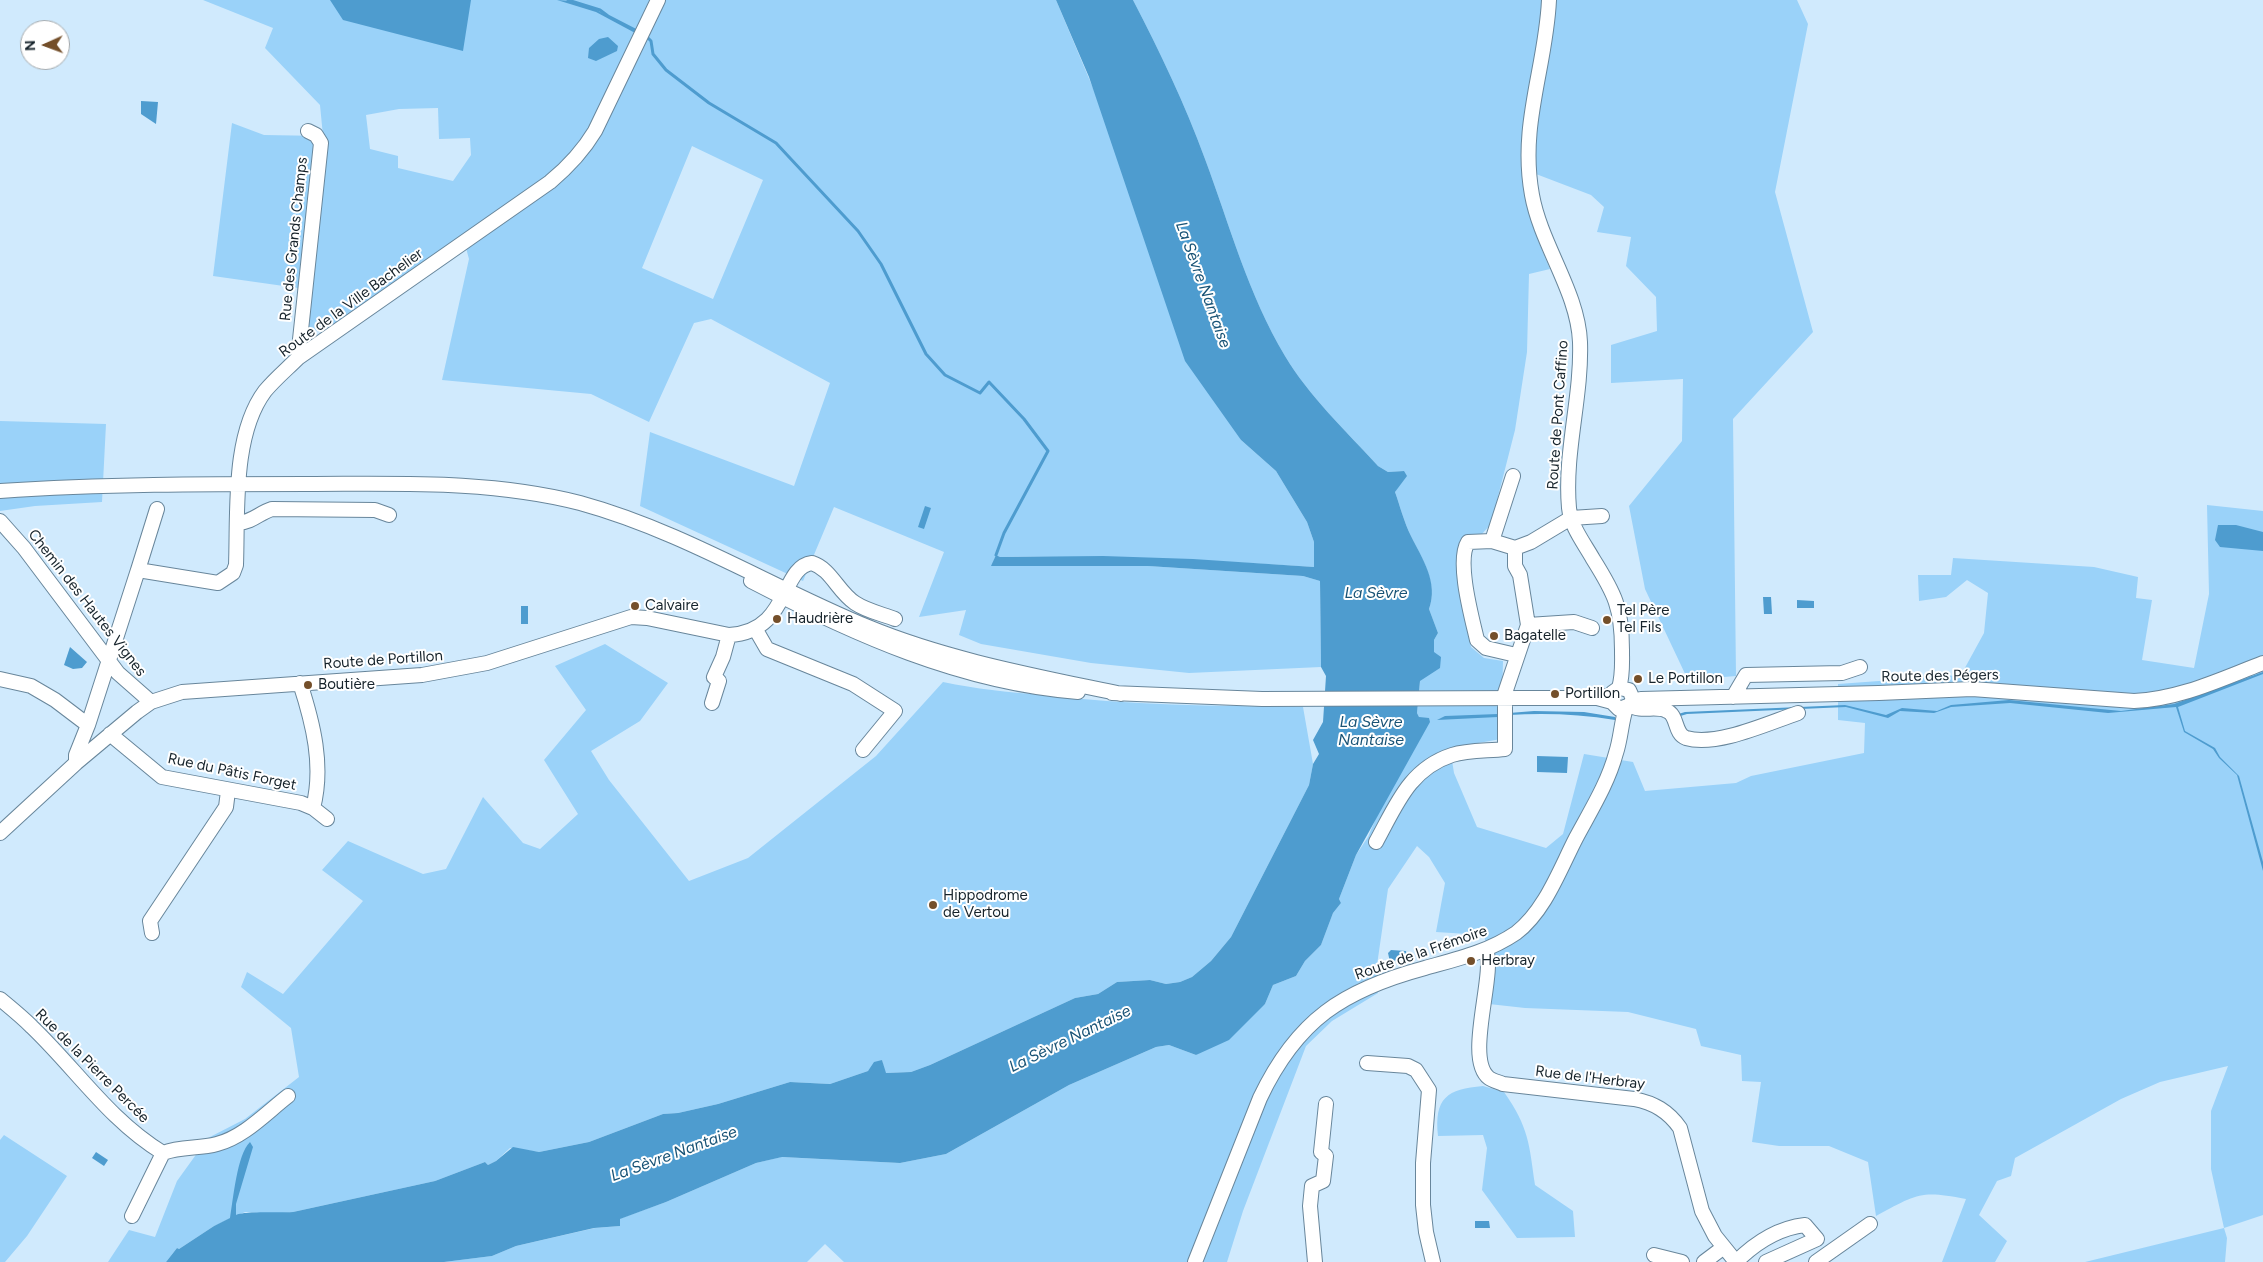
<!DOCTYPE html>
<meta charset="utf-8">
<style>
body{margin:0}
#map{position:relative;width:2263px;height:1262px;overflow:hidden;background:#d0eafd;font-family:Figtree,sans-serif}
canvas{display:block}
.north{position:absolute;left:20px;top:20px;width:50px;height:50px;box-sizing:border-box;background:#fff;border:1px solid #a2a7aa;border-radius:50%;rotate:268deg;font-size:14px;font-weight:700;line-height:20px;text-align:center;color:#16232b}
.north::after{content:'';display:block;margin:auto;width:18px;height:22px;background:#744f2a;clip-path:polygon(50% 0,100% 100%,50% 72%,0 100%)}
</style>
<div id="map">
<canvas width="2263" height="1262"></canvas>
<div class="north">N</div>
</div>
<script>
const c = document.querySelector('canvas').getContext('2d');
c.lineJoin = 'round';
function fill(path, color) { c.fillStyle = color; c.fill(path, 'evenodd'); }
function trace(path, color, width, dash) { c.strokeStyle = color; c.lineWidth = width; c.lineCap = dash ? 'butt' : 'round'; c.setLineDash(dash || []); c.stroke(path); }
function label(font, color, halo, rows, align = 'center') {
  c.font = font + ' Figtree,sans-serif'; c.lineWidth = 4; c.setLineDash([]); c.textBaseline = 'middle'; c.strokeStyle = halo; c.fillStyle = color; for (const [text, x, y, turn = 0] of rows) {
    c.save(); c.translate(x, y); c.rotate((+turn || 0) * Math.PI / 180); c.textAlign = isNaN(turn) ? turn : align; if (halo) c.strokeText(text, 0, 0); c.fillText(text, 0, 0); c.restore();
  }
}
const green = new Path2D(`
 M203,0H1056L1241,440L1276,471L1307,522L1314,542V567C1208,560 1106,556 1000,557L996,555L992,566H1148L1303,576L1320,581L1321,667L1189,673L1091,663L981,644L959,635L966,610L919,617L944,552L834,507L803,581L640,506L650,432L794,486L830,383L711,319L694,323L649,422L591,394L442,380L469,259L466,248L319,332L307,326L312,290L213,276L232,123L264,135L323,136L320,105L265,48L273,28ZM438,108L439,139L470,138L471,155L453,181L398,168V156L370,149L366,115L399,109ZM692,146L763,180L713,299L642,268Z
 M1133,0H1797L1808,24L1775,192L1813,332L1733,419L1736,676L1688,680L1645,589L1629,506L1682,441L1683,379L1611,383V345L1657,331L1656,297L1626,266L1631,237L1597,232L1604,207L1591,195L1536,174L1523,176C1527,210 1536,238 1550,269L1529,274L1527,352L1515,430L1491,524L1482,534L1468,535L1458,546L1471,647L1484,658L1503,661L1501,739L1450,748L1454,773L1477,827L1546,848L1563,834L1584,754L1633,762L1645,791L1736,783L1751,776L1864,753L1865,723L1838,720V684L1961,675L1984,633L1988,593L1967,580L1946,597L1919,601L1918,575H1951L1953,558L2094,567L2138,577L2136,598L2152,600L2142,660L2194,668L2209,594L2207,505L2263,511V1215L2224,1228L2227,1238L2225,1262H2085L2224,1228L2211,1169V1111L2228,1066L2160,1082L2121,1099L2015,1158L2011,1176L1997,1181L1979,1215L2007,1241L1995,1262H1942L1966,1199C1920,1190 1917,1194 1876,1216L1868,1162L1829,1146H1779L1752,1142L1761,1082L1742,1081L1741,1055L1701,1046L1696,1029L1628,1012L1525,1008L1489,1004L1491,969L1484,935L1436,932L1445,883L1429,857L1417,846L1388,889L1377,965L1378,993L1332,1021L1306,1046L1243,1211L1227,1262H844L825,1244L807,1262H444L492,1256L516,1246L595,1228L620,1226L619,1219L666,1202L756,1163L781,1157L900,1163L946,1154L1069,1085L1156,1047L1169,1045L1196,1055L1265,1004L1273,985L1296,976L1305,961L1321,945L1333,913L1341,903L1339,899L1356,855L1368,837L1419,717L1417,713L1420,681L1434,652V640L1438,633L1429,609C1439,584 1421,557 1411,536C1404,522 1400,506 1395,492L1404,471L1388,472L1378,466C1347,432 1308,395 1285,356C1248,294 1230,226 1205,159C1185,104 1160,52 1133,0Z
 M0,421L106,424L102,502L35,506L0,511Z
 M605,644L668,683L640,721L591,751L609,780L689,881L748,858L876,756L943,682C976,689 1008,692 1041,695C1129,705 1215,706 1303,707L1313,764L1309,785L1231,937L1211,961L1192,977L1180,982L1166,984L1150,980L1117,982L1098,994L1075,998L930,1065L911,1072L885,1073L882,1060L868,1071L830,1084L790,1082L718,1104L678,1113L663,1114L589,1142L539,1152L510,1148L496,1161L488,1165L485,1162L435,1181L293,1212L271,1214L245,1212L214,1226L179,1249L177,1248L166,1262H108L129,1230L155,1237L177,1181L208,1138L245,1119L299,1077L291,1028L241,987L247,972L283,994L363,901L322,870L348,841L423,874L446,869L483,797L523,843L540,849L578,814L544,760L586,710L555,666Z
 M1483,1086L1504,1092C1529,1128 1529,1143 1535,1185L1573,1211L1575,1237L1517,1238L1482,1190L1487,1148L1483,1135L1438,1136C1434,1098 1447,1089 1483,1086Z
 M4,1135L67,1176L27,1236L5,1262H0V1140Z`);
const water = new Path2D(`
 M330,0H471L463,51L343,20Z
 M557,0L571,1L593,8L637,32V34L596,12Z
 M1056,0H1133C1160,52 1185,104 1205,159C1230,226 1248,294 1285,356C1308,395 1347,432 1378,466L1388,472L1404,471L1407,476L1395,492C1400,506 1404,522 1411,536C1422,558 1439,583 1429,609L1438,633L1434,640V652L1441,657L1440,668L1420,681L1417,713L1419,717L1429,718L1430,722L1356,855L1339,899L1341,903L1333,913L1321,945L1305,961L1296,976L1273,985L1265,1004L1229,1040L1196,1055L1169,1045L1156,1047L1069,1085L946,1154L900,1163L782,1157L756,1163L666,1202L620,1219V1226L594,1228L516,1246L492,1256L444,1262H166L177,1248L179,1249L214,1226L230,1218C233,1201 237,1154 250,1142L253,1147L236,1204V1215C244,1211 281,1213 293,1212L435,1181L485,1162L488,1165L496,1161L513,1147L539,1152L589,1142L663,1114L678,1113L718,1104L790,1082L830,1084L868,1071L874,1062L882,1060L886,1073L911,1072L930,1065L1075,998L1098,994L1117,982L1150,980L1166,984L1180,982L1192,977L1211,961L1231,937L1309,785L1313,764L1319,754L1313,740L1323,722L1326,676L1321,667L1320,581L1303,576L1148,566H991L996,555L1000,557L1103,556L1193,559L1314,567V542L1307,522L1276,471L1241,440L1185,361L1089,77Z
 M608,37L618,46L617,51L596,61L588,58L589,48L599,39Z
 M141,101L158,102L156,124L141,114Z
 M925,506L931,508L924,529L918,527Z
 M2218,525H2236L2263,532V551L2220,547L2215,540Z
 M1763,597H1771L1772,614H1764Z
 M1797,600L1814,601V608H1797Z
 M521,606H528V624H521Z
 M70,647L87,662L82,668L73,669L64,665Z
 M2263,672V674L2178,707L2185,731L2215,748L2220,757L2239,776L2263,862V871L2237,775L2219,758L2213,749L2184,732L2176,707L2108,713L2010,703L1951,707L1934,713L1900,711L1888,718L1846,707L1687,714L1677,717L1675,715L1685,712L1845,705L1886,715L1902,708L1937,711L1951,705L2009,700L2121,711L2174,704Z
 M1534,711L1584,712L1615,717V720C1580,714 1544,713 1509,715V713Z
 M1498,714V717L1437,720L1445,716Z
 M1537,756L1568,757L1567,773L1537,772Z
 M1391,950L1406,951L1407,957L1390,962L1388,953Z
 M96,1152L108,1160L104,1166L92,1158Z
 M1475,1221H1489L1490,1228H1475Z`);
const stream = new Path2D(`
 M568,0L600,10L608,16L639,32
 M645,35L651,41L653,54L666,70L709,103L776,143L789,157L858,231L881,264L926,354L945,375L980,393L989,382L1024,419L1048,451L1004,533L996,555`);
const minor = new Path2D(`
 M1549,0C1546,67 1519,125 1532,195C1541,245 1578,292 1580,342C1582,397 1564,452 1569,508C1571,527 1584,543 1593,559C1615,594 1622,608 1622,650C1622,663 1623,675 1619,688
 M298,358L321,143L316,135L308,131
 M0,491C103,484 205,484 308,484C399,484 490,480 580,503C682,531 771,587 868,627C948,660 1036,676 1121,694
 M0,521L24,548L118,673L151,702
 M238,523C253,522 259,513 272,509L375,510L389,515
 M1492,541L1513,476
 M1515,548L1492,541L1468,542C1456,561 1472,618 1477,640L1486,648L1516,655
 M138,570L157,509
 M751,581C853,634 961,683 1078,692
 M1528,625L1574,622L1592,628
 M756,630L767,649L853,684L895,711L863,750
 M0,679L31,686L55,700L88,725
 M300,683C313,723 324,766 313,808
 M1112,693L1262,699L1525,698H1596L1611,695
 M1733,697L1746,675L1842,673L1860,667
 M1597,698L1612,702L1619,709L1630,705L1633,699L1629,690L1619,688L1612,693
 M1632,702L1641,699L1879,693L1972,689L2134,701C2180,699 2221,679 2263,663
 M712,703L719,681L714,677L723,657L729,635
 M1630,705C1641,713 1656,705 1667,711C1678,715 1674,734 1686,738C1717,747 1768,723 1798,713
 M110,734L162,777L301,803L313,808L327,819
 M76,763V755L88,725L138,570L218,583L233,573L236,565C238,512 232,435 265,391C275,379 287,369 298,358L550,182C568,167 583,151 595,131L658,0
 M0,833L76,763L137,712L151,702L182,692L422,675L487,663L631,617L647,618L729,635C790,632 780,567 812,563C831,569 838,592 855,603C867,611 882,614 895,619
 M1376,842C1396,806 1409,769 1452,755C1468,750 1488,751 1505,749V693L1528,625L1520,575L1515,566V548L1531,542L1571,518L1602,516
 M152,933L150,921L226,807L228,791
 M1486,950C1496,974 1464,1059 1489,1078C1493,1081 1499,1082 1503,1084L1634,1099C1654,1103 1668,1111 1680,1128L1702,1211L1715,1236L1736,1262
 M0,999C11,1008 22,1017 32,1027C76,1069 110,1121 163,1153
 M1367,1063L1408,1066L1416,1070L1429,1090L1423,1163V1205L1426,1232L1433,1262
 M132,1216L163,1153C181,1146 199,1149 217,1144C244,1137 266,1113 288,1096
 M1654,1255L1682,1262
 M1195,1262L1260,1098C1297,1020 1343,990 1425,968C1457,959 1488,952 1516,933C1545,911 1560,869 1576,838C1591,810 1608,783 1616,753C1621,738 1621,723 1626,708
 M1315,1262L1310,1206L1312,1186L1323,1181L1326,1156L1321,1152L1326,1104
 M1704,1262L1724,1247
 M1736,1262C1755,1243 1779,1228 1805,1225L1817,1239L1766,1262
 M1816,1262L1870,1224`);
const markers = [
 [635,606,5,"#744f2a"],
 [777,619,5,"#744f2a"],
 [1607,620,5,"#744f2a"],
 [1494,636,5,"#744f2a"],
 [1638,679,5,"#744f2a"],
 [308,685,5,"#744f2a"],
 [1555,694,5,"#744f2a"],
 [933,905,5,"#744f2a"],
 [1471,961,5,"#744f2a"]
];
const streetNames = [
 ["Rue des Grands Champs",294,239,-84],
 ["Route de la Ville Bachelier",351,303,-36],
 ["Route de Pont Caffino",1558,415,-86],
 ["Chemin des Hautes Vignes",87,603,52],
 ["Route de Portillon",383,660,-4],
 ["Route des Pégers",1940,676,-1],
 ["Rue du Pâtis Forget",232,772,12],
 ["Route de la Frémoire",1421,953,-19],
 ["Rue de la Pierre Percée",92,1066,45],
 ["Rue de l'Herbray",1590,1078,7]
];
const poiNames = [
 ["Calvaire",645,606],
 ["Tel Père",1617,611],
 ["Tel Fils",1617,628],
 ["Haudrière",787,619],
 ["Bagatelle",1504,636],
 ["Le Portillon",1648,679],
 ["Boutière",318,685],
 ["Portillon",1565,694],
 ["Hippodrome",943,896],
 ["de Vertou",943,913],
 ["Herbray",1481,961]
];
const waterNames = [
 ["La Sèvre Nantaise",1203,285,70],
 ["La Sèvre",1376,593],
 ["La Sèvre",1371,722],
 ["Nantaise",1371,740],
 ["La Sèvre Nantaise",1070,1039,-26],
 ["La Sèvre Nantaise",674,1154,-20]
];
fill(green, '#9ad2f9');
fill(water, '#4e9ccf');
trace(stream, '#4e9ccf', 3);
trace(minor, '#68869b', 16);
trace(minor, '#fff', 14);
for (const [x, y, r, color] of markers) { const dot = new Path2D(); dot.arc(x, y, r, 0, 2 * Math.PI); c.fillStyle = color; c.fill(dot); trace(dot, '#fff', 2); }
label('15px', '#16232b', '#fff', streetNames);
label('15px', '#16232b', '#fff', poiNames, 'left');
label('italic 16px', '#185376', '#fff', waterNames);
</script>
